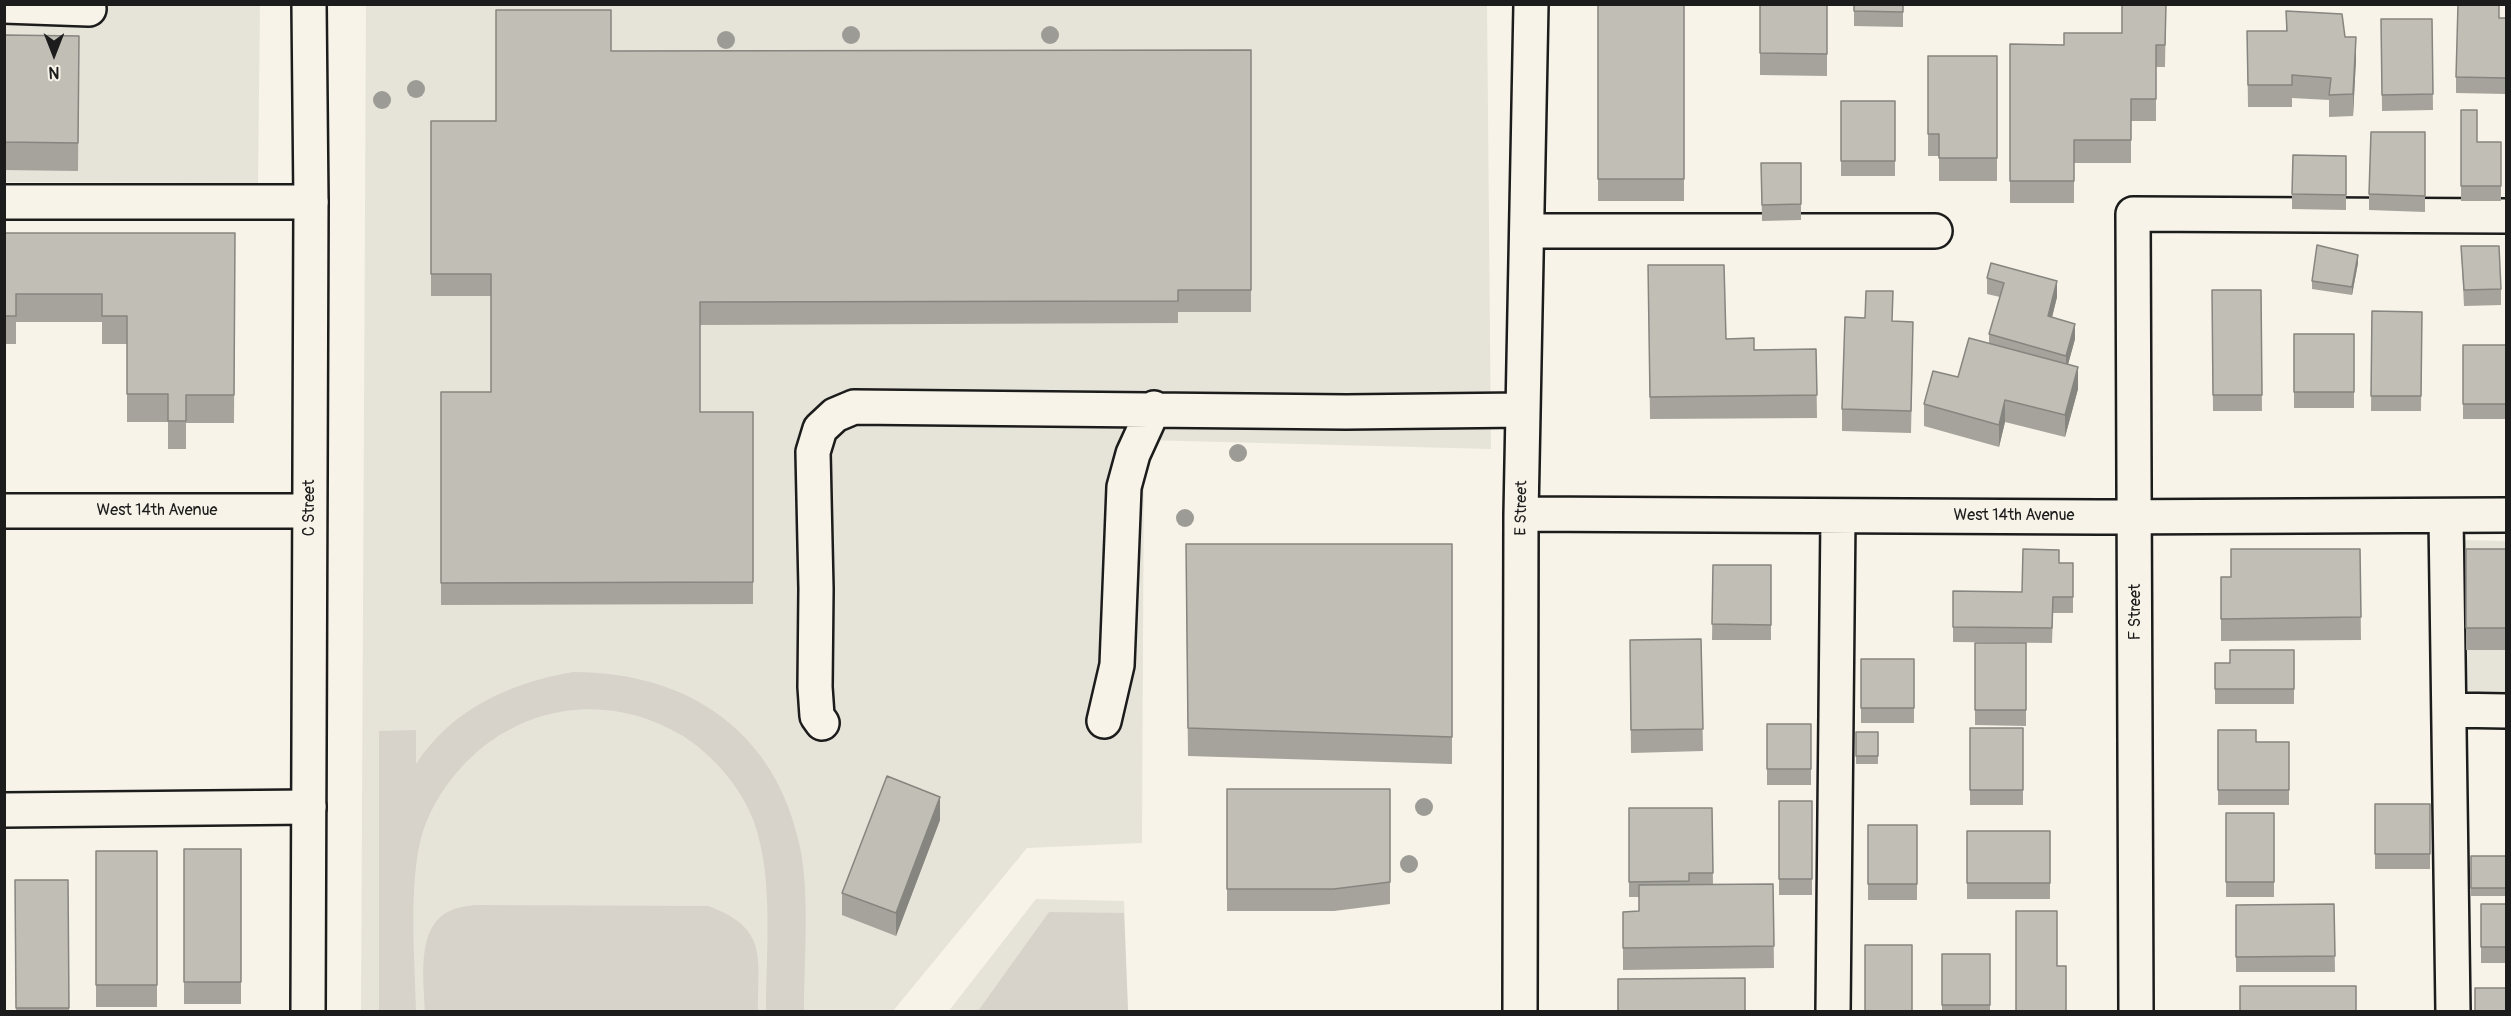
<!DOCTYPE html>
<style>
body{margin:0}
#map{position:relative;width:2511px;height:1016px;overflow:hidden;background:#f7f3e8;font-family:Pangolin,sans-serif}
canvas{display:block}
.frame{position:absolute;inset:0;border:6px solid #1c1c1c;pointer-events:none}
.north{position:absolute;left:24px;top:24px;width:60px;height:60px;-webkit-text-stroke:4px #f7f3e8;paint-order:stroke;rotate:180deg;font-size:16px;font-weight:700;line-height:24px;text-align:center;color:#1c1c1c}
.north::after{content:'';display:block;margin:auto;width:21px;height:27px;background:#1c1c1c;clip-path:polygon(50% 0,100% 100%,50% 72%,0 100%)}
</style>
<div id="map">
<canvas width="2511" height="1016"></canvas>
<div class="frame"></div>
<div class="north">N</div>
</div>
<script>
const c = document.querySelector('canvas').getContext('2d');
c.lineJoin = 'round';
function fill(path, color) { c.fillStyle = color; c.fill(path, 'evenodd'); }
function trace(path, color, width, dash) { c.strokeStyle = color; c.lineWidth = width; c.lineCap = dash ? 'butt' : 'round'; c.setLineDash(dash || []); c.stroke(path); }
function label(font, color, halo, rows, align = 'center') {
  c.font = font + ' Pangolin,sans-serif'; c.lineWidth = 5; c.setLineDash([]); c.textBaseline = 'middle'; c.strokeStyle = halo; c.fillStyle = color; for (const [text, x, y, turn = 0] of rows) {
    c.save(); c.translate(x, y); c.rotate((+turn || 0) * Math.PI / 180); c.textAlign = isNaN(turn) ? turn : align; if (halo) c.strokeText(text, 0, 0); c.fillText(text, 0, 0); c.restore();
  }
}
const built = new Path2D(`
 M5,5H260L258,183L5,182Z
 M366,5H1487L1491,449L1144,440L1142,843L1027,848L893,1011L361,1012Z
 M2461,540L2506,541V719H2459Z
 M1036,899L1124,901L1128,1011L948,1012Z`);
const green = new Path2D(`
 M573,672C688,672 776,731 800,847C810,896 804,961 804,1011H766C766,952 774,878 754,822C741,787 714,756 683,736C587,678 474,718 428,818C406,866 415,957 416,1011H379V731L416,730V764C453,708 510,683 573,672Z
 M475,905L708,906C768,928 758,956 758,1011H425C424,981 415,924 452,910C459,907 467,906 475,905Z
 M1049,912L1124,913L1128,1011H978Z`);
const minor = new Path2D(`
 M4,6L89,9
 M4,202H311
 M1527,231H1935
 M4,511H309
 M1521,514L2099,517L2506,515
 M2446,516L2453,1012
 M2449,710L2506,711
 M1104,721L1117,665L1124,487L1133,454L1154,408
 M822,723L817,716L815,687L816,589L813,452L820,429L835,415L854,407L1346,412L1523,410
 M4,810L309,807
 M1520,1012L1521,514L1531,4
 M1833,1012L1838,516
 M2136,1012L2133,214L2506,216`);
const major = new Path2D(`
 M308,1012L311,202L309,4`);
const trees = [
 [851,35],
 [1050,35],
 [726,40],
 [416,89],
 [382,100],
 [1238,453],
 [1185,518],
 [1424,807],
 [1409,864]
];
const wall = new Path2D(`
 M1598,4H1684V201H1598Z
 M1760,4H1827V76L1760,75Z
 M1854,4H1903V27L1854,26Z
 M2166,4L2165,67H2156V121H2131V163H2074V203H2010V44L2064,45L2122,33Z
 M2286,11L2345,37L2356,59L2353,116L2329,117V100L2292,98V107H2248L2247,31H2286Z
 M2506,18V94L2456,93V77Z
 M2381,19H2432L2433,110L2382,111Z
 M4,35L79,36L78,171L4,170Z
 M1251,50V312H1178V323L700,325V412H753V604L441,605V392H491V296H431V121H496L611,51Z
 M1928,56H1997V181H1939V156H1928Z
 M1841,101H1895V176H1841Z
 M2461,110L2477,142H2501V201H2461Z
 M2425,132V212L2369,210V194Z
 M2346,156V210L2292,209V194Z
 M1761,163H1801V220L1762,221Z
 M4,233H235L234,423H186V449H168V422H127V344H102V322H16V344H4Z
 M2461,246L2501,289V305L2464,306Z
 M2358,263L2352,295L2312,289V281Z
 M1648,265L1726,339L1754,350L1816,349L1817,418L1650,419Z
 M1987,278L2057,297L2052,318L2075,339L2068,364L2078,389L2065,437L2005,422L1999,447L1924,426V404L1958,377L1989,343V334L2000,297L1987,294Z
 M2212,290H2261L2262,411H2213Z
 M2372,311L2422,312L2421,411H2371Z
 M1893,321L1913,344L1911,433L1842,431V409Z
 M2294,334H2354V408H2294Z
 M2463,345H2506V419H2463Z
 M1452,544V764L1188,756L1186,571Z
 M2360,549L2361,640L2221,641V577H2231Z
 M2466,549H2506V650H2466Z
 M2059,563H2073V613H2053L2052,643L1953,642V591L2022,592Z
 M1713,565H1771V640H1712Z
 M1701,639L1703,751L1631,753L1630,640Z
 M1975,643H2026V726L1975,725Z
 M2294,650V704H2215V663H2230Z
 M1861,659H1914V723H1861Z
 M1767,724H1811V785H1767Z
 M1970,728H2023V805H1970Z
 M2218,730L2256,742H2289V805H2218Z
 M1856,732H1878V764H1856Z
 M1227,789H1390V904L1334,911H1227Z
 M1779,801H1812V895H1779Z
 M2375,804H2430V869H2375Z
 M1629,808H1712L1713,884H1773L1774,968L1623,970V912L1639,911V897H1629Z
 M2226,813H2274V897H2226Z
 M940,820L896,936L842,915V893Z
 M1868,825H1917V900H1868Z
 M1967,831H2050V899H1967Z
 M184,849H241V1004H184Z
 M96,851H157V1007H96Z
 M2471,856H2506V896H2471Z
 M15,880H68L69,1011H16Z
 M2334,904L2335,972H2236V905Z
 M2481,904H2506V963H2481Z
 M1942,954H1990V1011H1942Z`);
const shadedWall = new Path2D(`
 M2356,37V59L2353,116V94Z
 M2358,255V263L2352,295V287Z
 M2057,281V297L2048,332V316Z
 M2075,324V339L2066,372V356Z
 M2078,367V389L2065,437V415Z
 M2005,400V422L1999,447V425Z
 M940,797V820L896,936V913Z`);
const building = new Path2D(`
 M1598,4H1684V179H1598Z
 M1760,4H1827V54L1760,53Z
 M1854,4H1903V12L1854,11Z
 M2122,4H2166L2165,45H2156V99H2131V140H2074V181H2010V44L2064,45V33H2122Z
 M2458,4H2499V18H2506V78L2456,77Z
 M496,10H611V51L1251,50V290H1178V301L700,302V412H753V582L441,583V392H491V274H431V121H496Z
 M2286,11L2342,14L2345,37H2356L2353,94L2329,95L2331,78L2292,75V85H2248L2247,31H2287Z
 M2381,19H2432L2433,94L2382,95Z
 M4,35L79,36L78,143L4,142Z
 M1928,56H1997V158H1939V134H1928Z
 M1841,101H1895V161H1841Z
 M2461,110H2477V142H2501V186H2461Z
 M2371,132H2425V196L2369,194Z
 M2293,155L2346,156V195L2292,194Z
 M1761,163H1801V204L1762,205Z
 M4,233H235L234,395H186V421H168V394H127V316H102V294H16V316H4Z
 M2317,245L2358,255L2352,287L2312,281Z
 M2461,246H2499L2501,289L2464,290Z
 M1991,263L2057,281L2048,316L2075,324L2066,356L1989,334L2004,283L1987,278Z
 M1648,265H1724L1726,339L1754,338V350L1816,349L1817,395L1650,397Z
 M2212,290H2261L2262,395H2213Z
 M1866,291H1893L1892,321L1913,322L1911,411L1842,409L1845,317L1865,318Z
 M2372,311L2422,312L2421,396H2371Z
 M2294,334H2354V392H2294Z
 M1969,338L2078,367L2065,415L2005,400L1999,425L1924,404L1933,371L1958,377Z
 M2463,345H2506V404H2463Z
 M1186,544H1452V737L1188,728Z
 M2023,549L2059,550V563H2073V597H2053L2052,628L1953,627V591L2022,592Z
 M2231,549H2360L2361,617L2221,619V577H2231Z
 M2466,549H2506V628H2466Z
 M1713,565H1771V625L1712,624Z
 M1701,639L1703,729L1631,730L1630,640Z
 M1975,643H2026V710H1975Z
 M2230,650H2294V689H2215V663H2230Z
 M1861,659H1914V708H1861Z
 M1767,724H1811V769H1767Z
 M1970,728H2023V790H1970Z
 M2218,730H2256V742H2289V790H2218Z
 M1856,732H1878V756H1856Z
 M887,776L940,797L896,913L842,893Z
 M1227,789H1390V882L1334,889H1227Z
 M1779,801H1812V879H1779Z
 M2375,804H2430V854H2375Z
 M1629,808H1712L1713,873H1689V881L1629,882Z
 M2226,813H2274V882H2226Z
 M1868,825H1917V884H1868Z
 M1967,831H2050V883H1967Z
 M184,849H241V982H184Z
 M96,851H157V985H96Z
 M2471,856H2506V888H2471Z
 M15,880H68L69,1008H16Z
 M1773,884L1774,946L1623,948V912L1639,911V885Z
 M2334,904L2335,956L2236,957V905Z
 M2481,904H2506V947H2481Z
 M2016,911H2057V966H2066V1011H2016Z
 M1865,945H1912V1011H1865Z
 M1942,954H1990V1005H1942Z
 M1745,978V1011H1618V979Z
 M2240,986H2356V1011H2240Z
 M2475,988H2506V1011H2475Z`);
const streetNames = [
 ["C Street",310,508,-90],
 ["E Street",1522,508,-89],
 ["West 14th Avenue",157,511],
 ["West 14th Avenue",2014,516],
 ["F Street",2136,612,-90]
];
fill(built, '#e6e3d9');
fill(green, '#d7d3cb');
trace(minor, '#1c1c1c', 38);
trace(major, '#1c1c1c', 38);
trace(minor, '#f7f3e8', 33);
trace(major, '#f7f3e8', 33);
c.fillStyle = '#9d9b95';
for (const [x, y] of trees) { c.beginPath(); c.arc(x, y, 9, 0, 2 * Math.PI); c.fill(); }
fill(wall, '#a5a39c');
fill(shadedWall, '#86857f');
fill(building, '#c0beb5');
trace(building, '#86857f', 1.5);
label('16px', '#1c1c1c', '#f7f3e8', streetNames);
</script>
